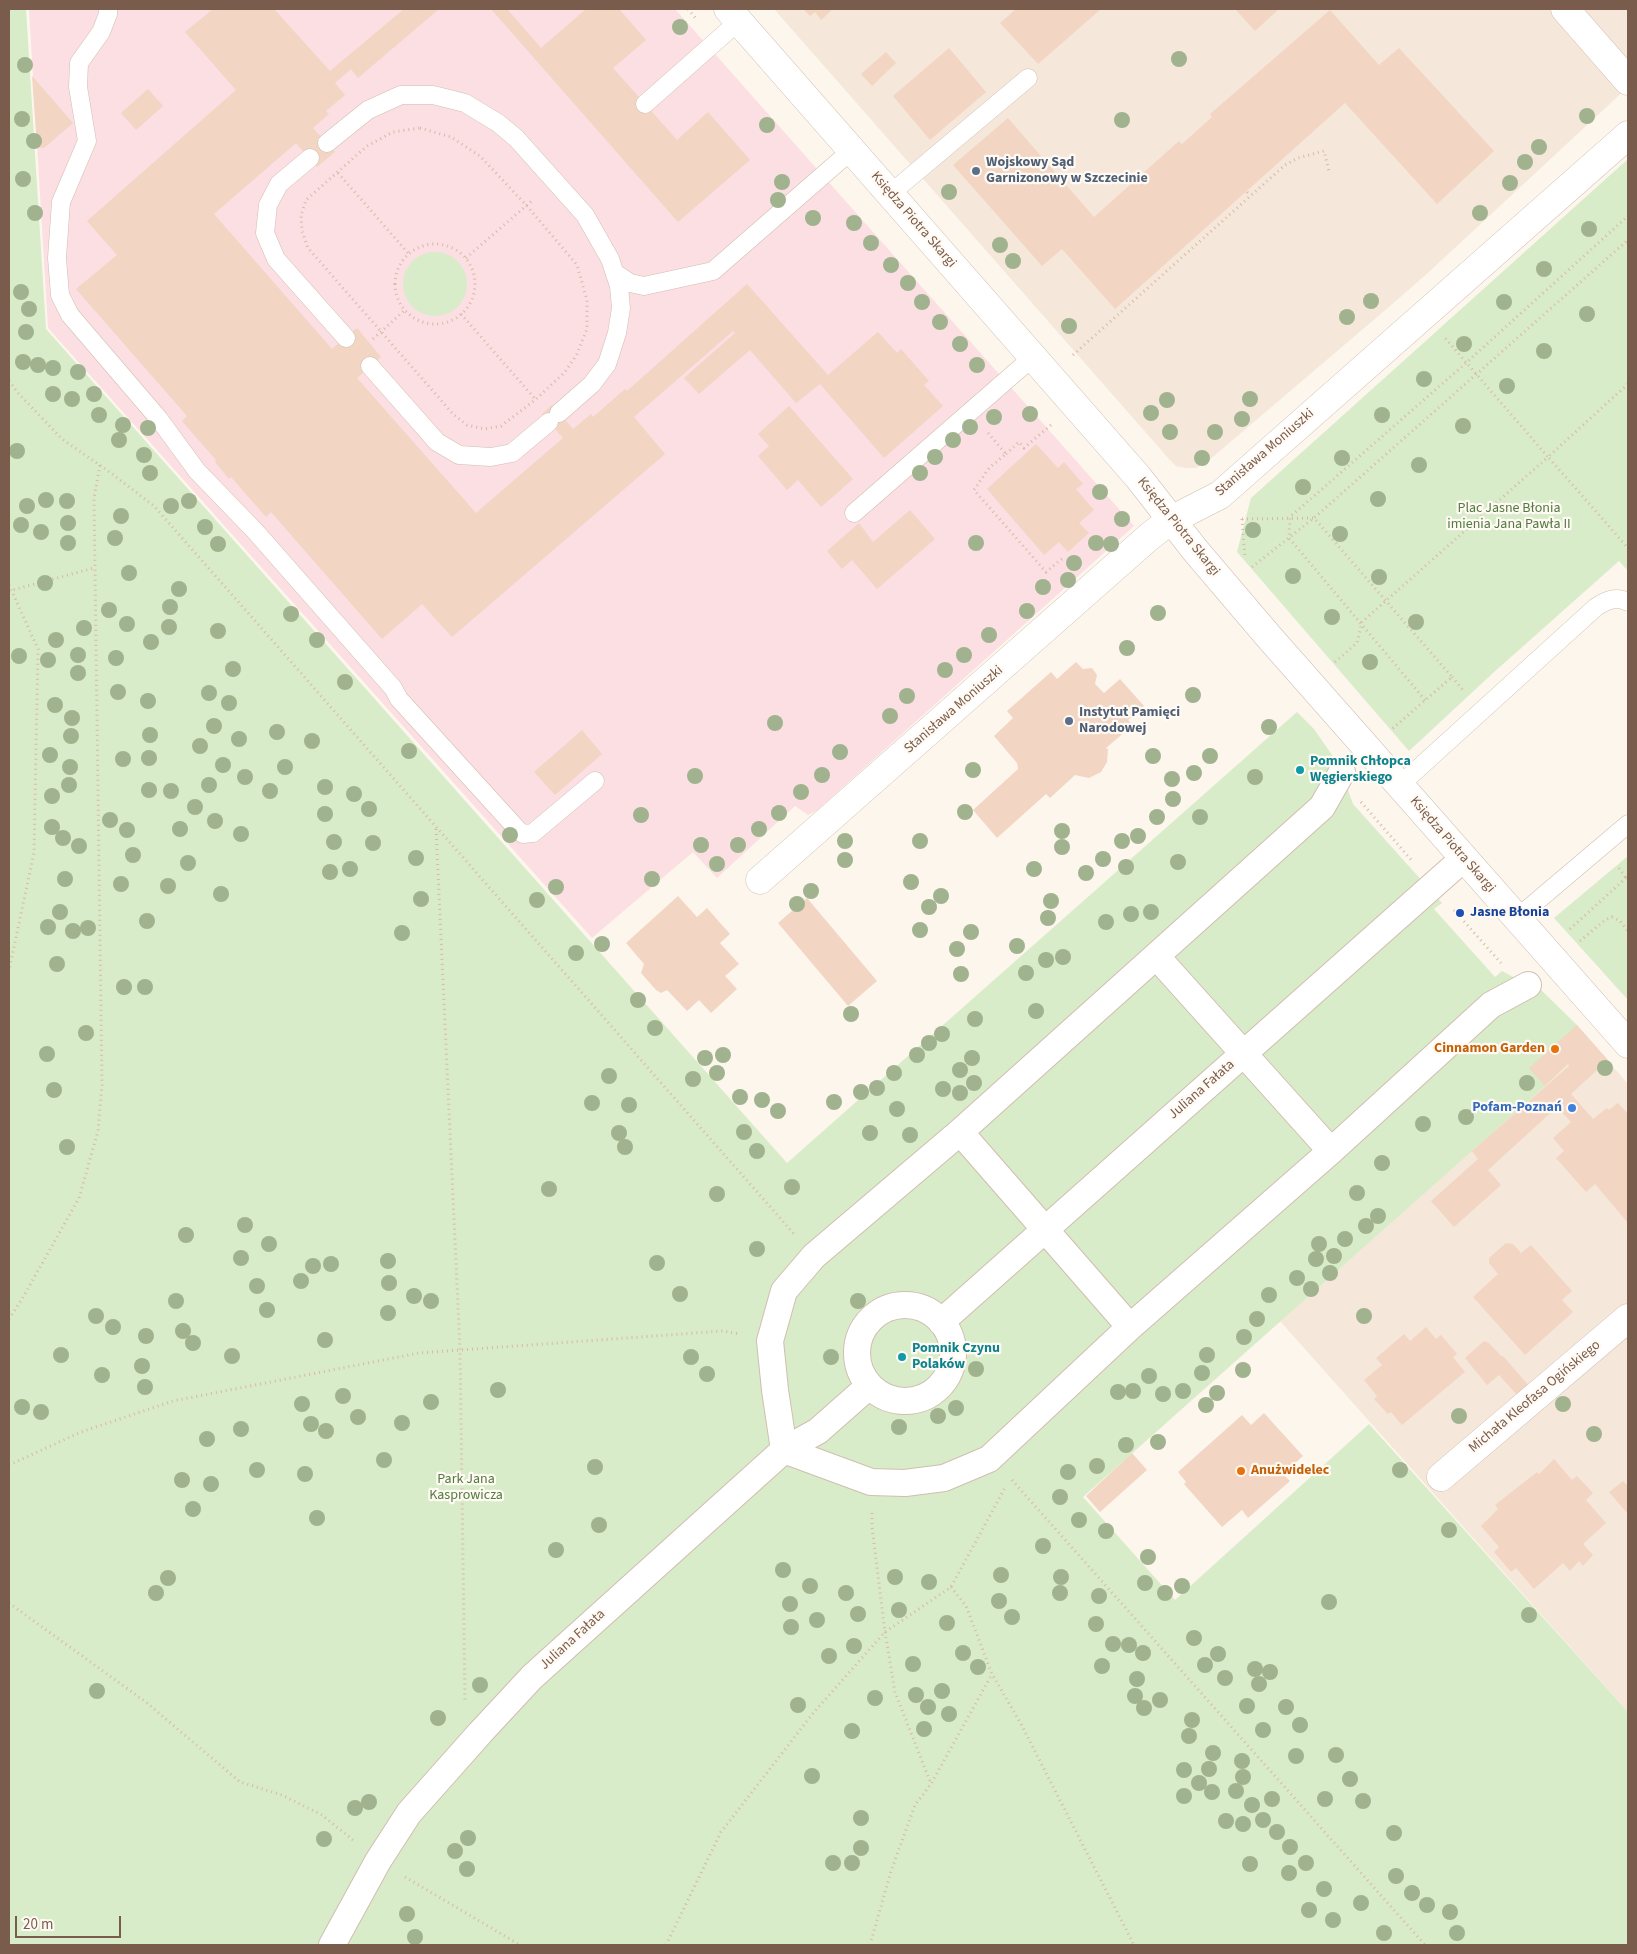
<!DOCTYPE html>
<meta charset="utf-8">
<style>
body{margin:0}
#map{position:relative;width:1637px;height:1954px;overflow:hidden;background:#fdf6ec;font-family:"Source Sans 3",sans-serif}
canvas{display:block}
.frame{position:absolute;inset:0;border:10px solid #7a5c4d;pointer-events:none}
.scale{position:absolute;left:15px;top:1916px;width:106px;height:22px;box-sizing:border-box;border:2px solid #7a5c4d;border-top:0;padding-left:6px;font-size:15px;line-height:18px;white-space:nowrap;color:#7a5c4d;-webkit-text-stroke:4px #fffaf3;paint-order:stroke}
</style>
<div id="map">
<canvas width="1637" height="1954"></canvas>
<div class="frame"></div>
<div class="scale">20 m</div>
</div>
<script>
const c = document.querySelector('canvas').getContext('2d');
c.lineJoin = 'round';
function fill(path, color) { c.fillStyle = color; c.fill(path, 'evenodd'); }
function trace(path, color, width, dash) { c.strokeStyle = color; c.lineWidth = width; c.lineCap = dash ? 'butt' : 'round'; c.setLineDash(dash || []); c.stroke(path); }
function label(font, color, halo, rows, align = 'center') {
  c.font = font + ' "Source Sans 3",sans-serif'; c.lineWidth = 4.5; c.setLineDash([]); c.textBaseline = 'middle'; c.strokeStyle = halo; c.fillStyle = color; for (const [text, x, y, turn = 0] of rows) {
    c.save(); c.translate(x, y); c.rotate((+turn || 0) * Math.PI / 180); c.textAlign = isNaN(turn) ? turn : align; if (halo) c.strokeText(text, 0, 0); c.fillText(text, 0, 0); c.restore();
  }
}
const residential = new Path2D(`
 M774,9H1628V87L1430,271L1390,306L1207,462L1196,468H1186L1176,466L1169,459Z
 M1577,1025L1628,1084V1712L1280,1321L1544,1086L1529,1068Z`);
const medical = new Path2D(`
 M29,9H675L1134,526L816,811L808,815L795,806L717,878L693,852L592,938L48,328Z`);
const green = new Path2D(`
 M9,9H26L46,329L787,1163L1297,712L1314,729L1339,765L1353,804L1442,903L1434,909L1495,977L1502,971L1528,985L1537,986L1577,1025L1545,1086L1083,1497L1175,1600L1369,1424L1628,1712V1945H9Z
 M1628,159V571L1619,561L1493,673L1409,751L1237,552L1251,498Z
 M403 284a32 32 0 1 1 64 0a32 32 0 1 1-64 0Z
 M1628,856V1000L1554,918Z`);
const building = new Path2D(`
 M213,9H274L330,71L404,9H439L358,78L351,69L335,83L345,95L326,111L329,114L313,128L335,152L317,167L296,143L214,214L332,349L357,328L381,357L357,378L476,513L563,438L542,414L552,405L573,429L591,414L593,417L625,389L627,391L747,284L828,375L878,332L897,353L901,349L929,381L924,385L943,406L884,458L820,384L796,403L750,350L699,394L684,378L735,333L733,331L634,417L665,454L452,637L422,604L382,639L271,512L266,517L231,477L229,479L215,462L216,460L182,421L187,416L76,289L117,255L87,221L236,90L185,32Z
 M491,9H507L541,48L586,9H619L646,40L613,68L677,140L708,112L750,160L678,222Z
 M803,9H833L821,20L815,12L810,16Z
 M1016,9H1101L1038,64L1000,23Z
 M1235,9H1279L1255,31Z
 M1330,10L1379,65L1399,48L1494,151L1437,204L1345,103L1115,309L1062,249L1042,266L953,165L1008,118L1094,217L1179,141L1182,144L1212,117L1210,114Z
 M949,48L986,92L930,140L893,96Z
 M886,52L896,63L872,86L861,74Z
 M32,76L73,123L44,148L37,147Z
 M148,89L163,106L136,130L121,113Z
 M789,406L853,479L821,507L798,480L787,490L758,456L769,446L758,434Z
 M1036,444L1058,468L1064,462L1083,484L1076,489L1094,510L1079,523L1089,533L1068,552L1059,542L1044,555L987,489Z
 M910,510L935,539L877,589L852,560L842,569L827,551L859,523L873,542Z
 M1076,662L1083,669L1092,668L1097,675L1095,684L1104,693L1120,679L1144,706L1128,720L1133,725L1106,748L1108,749L1107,762L1101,772L1089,778L1075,775L1050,798L1046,794L997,838L973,810L1018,769L1017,763L994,736L1013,718L1007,711L1051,672L1057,679Z
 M582,730L602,754L555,795L534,772Z
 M678,896L697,917L707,908L730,934L720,943L739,964L725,976L737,989L711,1013L699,1000L687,1011L667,990L661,993L656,990L641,973L644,964L626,943Z
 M807,898L877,981L848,1006L778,923Z
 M1577,1025L1608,1060L1571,1094L1593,1119L1607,1108L1609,1110L1618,1103L1628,1114V1223L1595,1184L1586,1192L1556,1158L1564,1151L1553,1138L1571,1122L1557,1107L1488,1170L1501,1185L1454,1227L1431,1201L1478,1159L1472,1151L1569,1066L1568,1064L1545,1086L1529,1068Z
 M1506,1243L1513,1244L1521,1253L1531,1245L1572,1291L1562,1300L1573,1312L1525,1355L1473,1297L1498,1274L1489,1263V1258Z
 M1426,1327L1436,1339L1441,1335L1457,1354L1453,1357L1465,1372L1402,1425L1391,1412L1388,1414L1374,1399L1377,1396L1364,1380L1382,1365L1376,1358L1404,1334L1410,1341Z
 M1484,1341L1489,1343L1501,1356H1503L1529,1386L1518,1396L1499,1375L1487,1385L1465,1358Z
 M1264,1413L1303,1456L1283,1474L1290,1481L1248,1518L1242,1510L1222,1527L1184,1484L1186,1482L1178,1472L1242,1415L1251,1425Z
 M1132,1453L1147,1470L1100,1512L1086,1496Z
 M1554,1459L1572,1480L1577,1476L1593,1493L1586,1500L1606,1523L1583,1544L1593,1555L1583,1566L1579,1561L1570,1571L1563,1563L1534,1589L1516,1568L1511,1572L1494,1552L1499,1547L1481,1526L1498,1509L1495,1505L1537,1472L1539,1474Z
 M1623,1481L1628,1486V1514L1609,1492Z`);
const path = new Path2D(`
 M688,9L697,20
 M420,128L451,137L480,156L527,206L577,265L587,300V329L577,354L565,372L535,400L501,426L484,429L467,425L453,414L308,248L302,231L301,215L306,200L367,146L393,132Z
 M338,173L409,254
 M1247,192L1250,196
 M395 284a40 40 0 1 1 80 0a40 40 0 1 1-80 0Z
 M466,258L534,199
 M461,314L536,400
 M373,339L405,310
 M1073,355L1285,165L1298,158L1324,151L1329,171
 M9,381L18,393L62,439L111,473L154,506L794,1234
 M1628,384L1548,457L1628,548
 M988,433L1006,454L989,468L974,490L1046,572L1064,557
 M1006,454L1019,442L1024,448L1051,425
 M1242,519L1245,558
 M1242,519L1314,518L1452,677L1392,729
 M1252,567L1314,518L1628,240
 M9,585L38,649L34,853L9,970
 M9,591L94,568
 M1335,662L1357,643L1362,622L1548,457L1445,338
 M1452,677L1463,690
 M1425,700L1289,538L1290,517L1466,363L1628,216
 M1361,802L1413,862
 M436,829L460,1349L465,1702
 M1619,868L1626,878
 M1454,910L1501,963
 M1570,929L1626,878L1628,880
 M1580,941L1605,920L1612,917L1620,921L1628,931
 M9,1319L22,1299L79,1198L98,1131L102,1085L94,498L100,465
 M9,1465L81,1432L173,1401L419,1353L723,1331L740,1334
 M1012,1480L1425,1945
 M872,1513V1527L885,1632L895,1692L931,1784
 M951,1587L966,1606L992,1674L1021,1724L1134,1945
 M9,1603L147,1703L240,1782L282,1795L322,1815L353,1840
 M405,1877L520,1945
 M666,1945L721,1832L814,1712L885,1632L951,1587L1006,1486
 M870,1945L891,1871L915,1805L931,1784L992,1674`);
const service = new Path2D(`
 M108,9V14L101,32L79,63L78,87L87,141L61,202L57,258L60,295L70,315L159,419L197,471L255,531L393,688L399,699L518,830L523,834L533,833L595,781
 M645,104L739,21
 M327,143L368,110L401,95H433L465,103L498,123L516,138L585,215L610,259L619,286L621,308L617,333L607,364L592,384L559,413
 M310,158L279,184L268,205L265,233L276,259L346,338
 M890,194L1028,78
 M615,273L630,283L644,286L713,271L852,150
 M370,366L437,442L459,455L491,457L512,453L549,422
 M854,513L1033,357
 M1400,785L1596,607C1607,600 1616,596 1628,602
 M1517,918L1628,824`);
const pedestrian = new Path2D(`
 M1157,957L1331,1151
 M960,1132L1130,1327
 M857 1353a48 48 0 1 1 96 0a48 48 0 1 1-96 0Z
 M941,1322L1464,858
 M784,1450L871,1482L905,1483L944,1478L989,1459L1130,1327L1331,1151L1491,1005L1528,985
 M784,1450L775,1390L770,1341L784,1291L814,1256L960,1132L1322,807L1342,772
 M332,1945L378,1861L409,1813L480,1733L532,1677L784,1450L818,1431L869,1386`);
const minor = new Path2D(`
 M1565,9L1628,81
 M760,880L1150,536L1171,520L1220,495L1628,135
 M1441,1477L1628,1318`);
const tertiary = new Path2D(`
 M728,9L1138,477L1195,550L1269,637L1628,1044`);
const trees = [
 [680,27],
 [1179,59],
 [25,65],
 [1587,116],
 [22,119],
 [1122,120],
 [767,125],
 [34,141],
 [1539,147],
 [1525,162],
 [23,179],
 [782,182],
 [1510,183],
 [949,192],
 [778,200],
 [35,213],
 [1480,213],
 [813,218],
 [854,223],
 [1589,229],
 [871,243],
 [1000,245],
 [1013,261],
 [891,265],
 [1544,269],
 [908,283],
 [21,292],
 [1371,301],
 [922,302],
 [1504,302],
 [29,309],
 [1587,314],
 [1347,317],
 [940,322],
 [1069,326],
 [26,332],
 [960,344],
 [1464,344],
 [1544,351],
 [23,362],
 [38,365],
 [977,365],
 [53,368],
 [78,372],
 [1424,379],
 [1507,386],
 [53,394],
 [94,394],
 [72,399],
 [1250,399],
 [1167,400],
 [1151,413],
 [1030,414],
 [99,415],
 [1382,415],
 [994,417],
 [1242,419],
 [123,425],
 [1463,426],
 [970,427],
 [148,428],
 [1170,432],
 [1215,432],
 [119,440],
 [953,440],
 [17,451],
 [144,455],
 [935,457],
 [1202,458],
 [1342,458],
 [1419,465],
 [150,473],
 [920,473],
 [1303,487],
 [1100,492],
 [1378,499],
 [46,500],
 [67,501],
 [189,501],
 [27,506],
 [171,506],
 [121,516],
 [1122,519],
 [68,523],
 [21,525],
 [205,527],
 [1253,530],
 [41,532],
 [1340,534],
 [115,538],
 [68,543],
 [976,543],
 [1096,543],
 [218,544],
 [1111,544],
 [1074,563],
 [129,573],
 [1293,576],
 [1379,577],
 [1068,580],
 [45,583],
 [1043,587],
 [179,589],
 [170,607],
 [109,610],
 [1027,611],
 [1158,613],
 [291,614],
 [1332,617],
 [1416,622],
 [127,624],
 [169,627],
 [84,628],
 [218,631],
 [989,635],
 [56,640],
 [317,640],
 [151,642],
 [1127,648],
 [78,655],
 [964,655],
 [19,656],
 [116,658],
 [48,660],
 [1370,662],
 [233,669],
 [945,670],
 [78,673],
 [345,682],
 [118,692],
 [209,693],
 [1193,695],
 [907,696],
 [148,701],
 [229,703],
 [55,705],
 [890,716],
 [72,718],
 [775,723],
 [214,726],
 [1269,727],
 [277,732],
 [150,735],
 [71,736],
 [239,739],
 [312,741],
 [200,746],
 [409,751],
 [840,752],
 [50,755],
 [1153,756],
 [1210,756],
 [149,758],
 [123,759],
 [223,765],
 [70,767],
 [285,767],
 [973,770],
 [1194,773],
 [822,775],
 [695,776],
 [245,777],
 [1255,777],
 [1172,779],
 [69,785],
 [209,785],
 [325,787],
 [149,790],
 [171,791],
 [270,791],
 [801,792],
 [354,794],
 [52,796],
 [1173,799],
 [195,807],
 [369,809],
 [965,812],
 [779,813],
 [325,814],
 [641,815],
 [1157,817],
 [1200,817],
 [110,820],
 [215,821],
 [52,827],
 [180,829],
 [759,829],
 [127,830],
 [1062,831],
 [241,834],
 [510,835],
 [1138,836],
 [63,838],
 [845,841],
 [920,841],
 [1122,841],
 [334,842],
 [373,843],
 [701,845],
 [738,845],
 [79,846],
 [1062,847],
 [133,855],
 [416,858],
 [1103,859],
 [845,860],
 [1178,862],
 [188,863],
 [717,864],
 [1126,867],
 [350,869],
 [1034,869],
 [330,872],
 [1086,873],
 [65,879],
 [652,879],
 [911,882],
 [121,884],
 [168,886],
 [556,887],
 [811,891],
 [221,894],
 [941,896],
 [421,899],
 [537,900],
 [1051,901],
 [797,904],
 [929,907],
 [60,912],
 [1151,912],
 [1131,914],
 [1048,918],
 [147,921],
 [1106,922],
 [48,927],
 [88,928],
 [920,930],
 [73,931],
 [971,932],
 [402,933],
 [602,944],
 [1017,946],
 [957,949],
 [576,953],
 [1063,957],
 [1046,960],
 [57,964],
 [1026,973],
 [961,974],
 [124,987],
 [145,987],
 [638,1000],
 [1036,1011],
 [851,1014],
 [975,1019],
 [655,1028],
 [86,1033],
 [942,1034],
 [929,1043],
 [47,1054],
 [723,1055],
 [917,1055],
 [705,1058],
 [972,1058],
 [1605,1068],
 [960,1070],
 [717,1073],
 [894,1073],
 [609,1076],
 [693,1079],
 [974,1083],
 [1527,1083],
 [877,1088],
 [943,1089],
 [54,1090],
 [861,1092],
 [960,1093],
 [740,1097],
 [762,1100],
 [834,1102],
 [592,1103],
 [629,1105],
 [897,1109],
 [778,1111],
 [1466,1117],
 [1423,1124],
 [744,1132],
 [619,1133],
 [870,1133],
 [910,1135],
 [67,1147],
 [625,1147],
 [757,1151],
 [1382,1163],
 [792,1187],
 [549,1189],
 [1357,1193],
 [717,1194],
 [1378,1216],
 [245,1225],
 [1366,1226],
 [186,1235],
 [1345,1239],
 [269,1244],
 [1319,1244],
 [757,1249],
 [1334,1256],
 [241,1258],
 [1316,1259],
 [388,1261],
 [657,1263],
 [331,1264],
 [313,1266],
 [1330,1273],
 [1297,1278],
 [301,1281],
 [389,1283],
 [257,1286],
 [1311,1289],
 [680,1294],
 [1269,1295],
 [414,1296],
 [176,1301],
 [431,1301],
 [858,1301],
 [267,1310],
 [388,1313],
 [96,1316],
 [1364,1316],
 [1257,1319],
 [113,1327],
 [183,1331],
 [146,1336],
 [1244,1337],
 [325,1340],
 [193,1343],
 [61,1355],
 [1207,1355],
 [232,1356],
 [691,1357],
 [831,1357],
 [142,1366],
 [976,1369],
 [1243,1370],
 [1202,1373],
 [707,1374],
 [102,1375],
 [1149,1376],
 [145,1387],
 [498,1390],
 [1133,1391],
 [1183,1391],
 [1118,1392],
 [1217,1393],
 [1163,1394],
 [343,1396],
 [431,1402],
 [302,1404],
 [1563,1404],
 [1206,1405],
 [22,1407],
 [956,1408],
 [41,1412],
 [938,1416],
 [1459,1416],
 [358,1417],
 [402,1423],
 [311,1424],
 [899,1427],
 [241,1429],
 [326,1431],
 [1594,1434],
 [207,1439],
 [1158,1442],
 [1126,1445],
 [384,1460],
 [1097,1466],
 [595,1467],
 [257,1470],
 [1400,1470],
 [1068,1472],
 [305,1474],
 [182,1480],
 [211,1484],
 [1060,1497],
 [193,1509],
 [317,1518],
 [1079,1520],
 [599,1525],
 [1449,1530],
 [1106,1531],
 [1043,1546],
 [556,1550],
 [1148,1557],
 [783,1570],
 [1001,1575],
 [895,1577],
 [1061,1577],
 [168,1578],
 [929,1582],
 [1145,1583],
 [810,1586],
 [1182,1586],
 [156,1593],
 [846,1593],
 [1060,1593],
 [1165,1593],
 [1099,1596],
 [999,1601],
 [1329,1602],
 [790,1604],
 [899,1610],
 [858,1614],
 [1529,1615],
 [1012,1617],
 [817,1620],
 [947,1623],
 [1096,1624],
 [791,1627],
 [1194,1638],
 [1113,1644],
 [1129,1645],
 [854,1646],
 [963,1653],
 [1143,1653],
 [1218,1654],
 [829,1656],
 [913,1664],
 [1205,1665],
 [1102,1666],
 [978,1667],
 [1255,1669],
 [1270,1672],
 [1225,1678],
 [1137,1679],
 [1259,1684],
 [480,1685],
 [97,1691],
 [942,1691],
 [916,1695],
 [1135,1696],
 [875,1698],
 [1160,1700],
 [798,1705],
 [1247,1706],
 [928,1707],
 [1286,1707],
 [1144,1708],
 [949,1714],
 [438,1718],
 [1192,1720],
 [1300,1725],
 [924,1729],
 [1263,1730],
 [852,1731],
 [1189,1736],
 [1213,1753],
 [1336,1755],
 [1296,1756],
 [1242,1761],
 [1209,1769],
 [1184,1770],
 [812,1776],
 [1243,1777],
 [1350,1779],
 [1199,1783],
 [1236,1791],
 [1212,1792],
 [1184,1796],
 [1272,1799],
 [1325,1799],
 [1363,1801],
 [369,1802],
 [1252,1805],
 [355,1808],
 [861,1818],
 [1263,1820],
 [1226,1821],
 [1243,1824],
 [1277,1832],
 [1394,1833],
 [468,1838],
 [324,1839],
 [1290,1847],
 [861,1848],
 [455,1851],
 [833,1863],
 [852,1863],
 [1306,1863],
 [1250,1864],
 [467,1869],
 [1289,1873],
 [1396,1876],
 [1324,1889],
 [1412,1893],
 [1361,1903],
 [1427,1905],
 [1309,1910],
 [1450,1912],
 [407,1914],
 [1333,1920],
 [1384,1933],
 [1457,1933],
 [415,1937]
];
const markers = [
 [976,171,5,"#5c6f8a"],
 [1069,721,5,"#5c6f8a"],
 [1300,770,5,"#0f9aa8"],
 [1460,913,5,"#1a4fb4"],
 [1555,1049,5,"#e8710a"],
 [1572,1108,5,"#3f7fe0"],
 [902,1357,5,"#0f9aa8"],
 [1241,1471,5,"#e8710a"]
];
const serviceNames = [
 ["Wojskowy Sąd",986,163],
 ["Garnizonowy w Szczecinie",986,179],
 ["Instytut Pamięci",1079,713],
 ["Narodowej",1079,729]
];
const streetNames = [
 ["Księdza Piotra Skargi",913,220,49],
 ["Stanisława Moniuszki",1265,453,-41],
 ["Księdza Piotra Skargi",1178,527,51],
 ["Stanisława Moniuszki",954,710,-41],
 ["Księdza Piotra Skargi",1452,845,49],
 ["Juliana Fałata",1202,1090,-41],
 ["Michała Kleofasa Ogińskiego",1535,1397,-40],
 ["Juliana Fałata",573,1640,-42]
];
const parkNames = [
 ["Plac Jasne Błonia",1509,509],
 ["imienia Jana Pawła II",1509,525],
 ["Park Jana",466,1480],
 ["Kasprowicza",466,1496]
];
const cultureNames = [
 ["Pomnik Chłopca",1310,762],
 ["Węgierskiego",1310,778],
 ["Pomnik Czynu",912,1349],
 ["Polaków",912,1365]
];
const transitNames = [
 ["Jasne Błonia",1470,913]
];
const foodNames = [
 ["Cinnamon Garden",1545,1049],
 ["Anużwidelec",1251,1471,"left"]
];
const shopNames = [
 ["Pofam-Poznań",1562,1108]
];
fill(residential, '#f5e8da');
fill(medical, '#fbdfe3');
fill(green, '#d8ecc9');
fill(building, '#f3d5c3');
trace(service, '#d1beb0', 19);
trace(pedestrian, '#d1beb0', 28);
trace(minor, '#d1beb0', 29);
trace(tertiary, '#d1beb0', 29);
trace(path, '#d9b8a5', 3, [1, 4]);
trace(service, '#fff', 18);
trace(pedestrian, '#fff', 26);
trace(minor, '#fff', 28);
trace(tertiary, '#fff', 28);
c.fillStyle = '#a0b28e';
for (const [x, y] of trees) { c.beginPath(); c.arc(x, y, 8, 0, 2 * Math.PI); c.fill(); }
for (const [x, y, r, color] of markers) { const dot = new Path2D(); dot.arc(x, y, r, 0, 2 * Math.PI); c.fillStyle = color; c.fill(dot); trace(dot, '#fffaf3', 2); }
label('bold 14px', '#4e5e75', '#fffaf3', serviceNames, 'left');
label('14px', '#7a5c4d', '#fffaf3', streetNames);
label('14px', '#537a41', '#fffaf3', parkNames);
label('bold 14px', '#0d838f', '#fffaf3', cultureNames, 'left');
label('bold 14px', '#164399', '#fffaf3', transitNames, 'left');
label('bold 14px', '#c56008', '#fffaf3', foodNames, 'right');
label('bold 14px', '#366cbe', '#fffaf3', shopNames, 'right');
</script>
